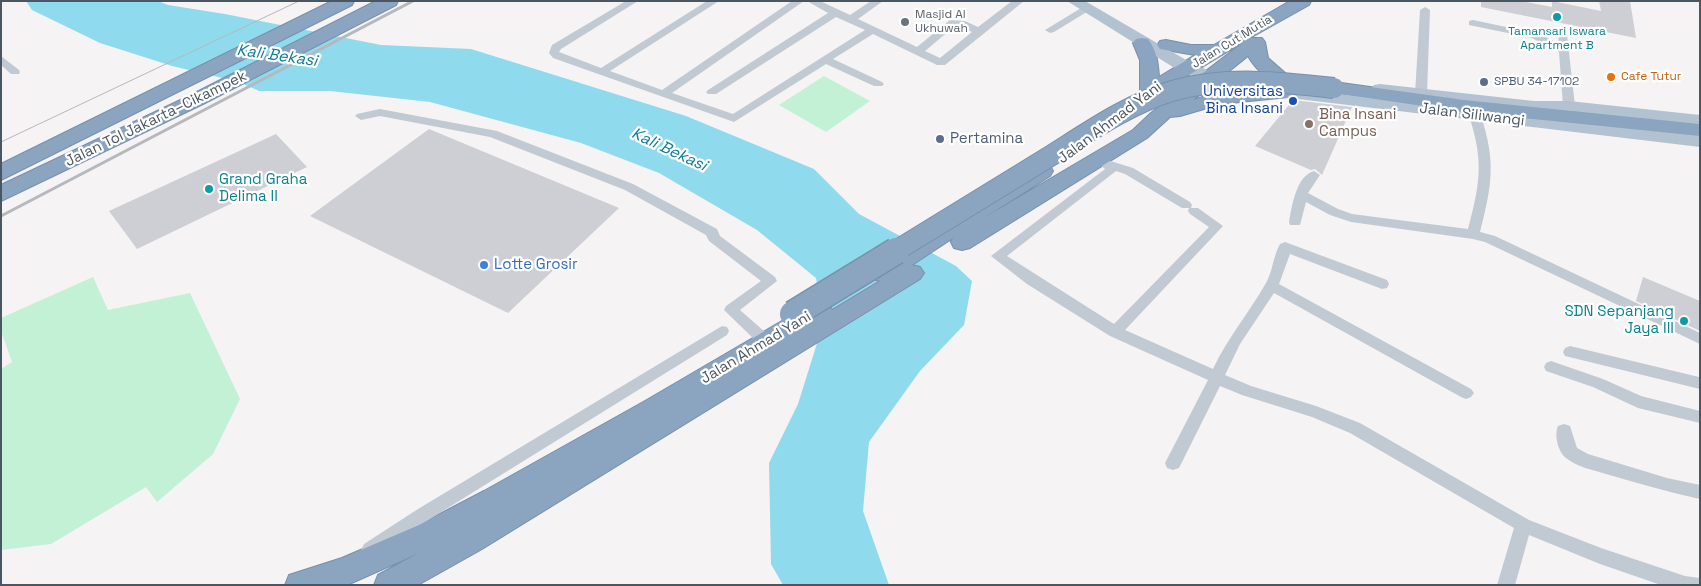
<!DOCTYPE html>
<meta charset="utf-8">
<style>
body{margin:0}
#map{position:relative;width:1701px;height:586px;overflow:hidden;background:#f5f3f3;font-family:"Space Grotesk",sans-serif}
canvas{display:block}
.frame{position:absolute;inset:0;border:2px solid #4a5661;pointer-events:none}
</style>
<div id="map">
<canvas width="1701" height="586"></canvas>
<div class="frame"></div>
</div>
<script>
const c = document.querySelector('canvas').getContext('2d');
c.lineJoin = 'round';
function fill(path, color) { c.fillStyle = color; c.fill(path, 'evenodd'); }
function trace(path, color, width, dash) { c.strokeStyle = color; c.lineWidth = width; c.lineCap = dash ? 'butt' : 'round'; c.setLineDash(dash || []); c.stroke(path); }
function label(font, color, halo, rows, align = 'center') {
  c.font = font + ' "Space Grotesk",sans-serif'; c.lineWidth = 4.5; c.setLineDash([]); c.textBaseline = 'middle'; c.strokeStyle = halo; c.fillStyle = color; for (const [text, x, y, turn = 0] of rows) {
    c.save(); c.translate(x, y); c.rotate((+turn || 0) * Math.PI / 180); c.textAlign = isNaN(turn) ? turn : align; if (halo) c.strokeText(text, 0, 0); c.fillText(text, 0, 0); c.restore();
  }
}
const green = new Path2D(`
 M824,76L870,101L826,132L779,105Z
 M93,277L108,310L190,293L240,399L213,454L157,502L146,487L51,544L1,550V369L12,362L1,331V318Z`);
const water = new Path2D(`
 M26,1H158L168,5L225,14L381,45L471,49L686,116L814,169L859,214L956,266L972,281L964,325L920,371L869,442L863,511L889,585H783L771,564L769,463L798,404L824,321L816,278L757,230L659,173L581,143L430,102L330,91H259L239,82L172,66L100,43L32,10Z`);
const building = new Path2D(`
 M1481,1H1521L1552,7V1L1601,11L1599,1H1630L1636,38L1481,7Z
 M1293,100L1352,107L1322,175L1315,169L1311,170L1255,146Z
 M429,129L619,208L508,313L310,216Z
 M276,134L307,167L137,249L109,211Z
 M1643,277L1700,301V331L1636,301Z`);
const street = new Path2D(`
 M626,1H638L561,49L559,52L601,68L707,1H719L610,71L662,90L792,1H804L672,93L733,114L865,30L836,17L716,94H708L706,92L708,90L828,13L807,1H820L850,15L871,1H883L858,19L917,47L950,20L965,21L978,27L1012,1H1024L945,65H937L873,34L833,59L882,82L884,84L882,86H874L826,64L734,122L553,58L549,53L552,45ZM956,25L972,32L940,58L925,51Z
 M1086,5L1091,8L1090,10L1054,32L1050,33L1045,30Z
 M1425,7L1430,10L1427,94L1421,97L1415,94L1420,10Z
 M1473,20L1539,34L1558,43L1559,35H1567L1575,106L1573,108H1565L1563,106L1559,52L1532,38L1469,25V21Z
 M1,56L19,70L20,72L19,74H11L1,65Z
 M380,109L497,131L633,184L717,229L720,236L775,277L777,281L740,310L765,332L767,336L765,340L760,342L755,340L724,310L726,306L761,281L709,241L706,235L625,190L490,137L380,116L361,120L355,116L357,114Z
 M1475,112L1481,116C1496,162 1492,185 1480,232L1495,236L1700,333V344L1485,242L1473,239L1351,222L1330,215L1306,202L1300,225H1290L1289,222C1292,206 1296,176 1314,171L1320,175L1308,193L1338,209L1352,214L1468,229C1480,184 1484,161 1469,116Z
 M1104,159L1133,168L1190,202L1192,205L1191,208H1198L1223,226L1125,330L1213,369C1228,337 1249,313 1266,283C1273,271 1273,256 1280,244L1285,242L1387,280L1389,284L1387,288L1382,289L1290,254L1279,284L1471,389L1474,393L1471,397L1466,399L1461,397L1274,293L1240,344L1225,375L1251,386L1316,406L1360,423L1529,520L1601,548L1685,576L1700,578V585H1661L1600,564L1529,535L1515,585H1497L1514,528L1350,433L1312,417L1242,395L1220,386L1179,468L1173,470L1167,468L1165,463L1208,380L1110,336L1027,284L991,256L1105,169L1098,163ZM1116,171L1125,174L1182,208H1189L1188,211L1190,214L1209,227L1114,324L1007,256Z
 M722,326L727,327L729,331L727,335L430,519L376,556L370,558L364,556L361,550L364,544L418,509Z
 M1570,346L1699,377L1700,389L1565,356L1563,352L1565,348Z
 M1551,361L1603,379L1641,396L1700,411V423L1638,408L1593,387L1546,371L1544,367L1546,363Z
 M1564,424L1570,426L1577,448L1588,454L1667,478L1700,485V499C1668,492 1637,483 1606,474C1593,470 1577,467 1566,458C1558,452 1554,435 1558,426Z`);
const primary = new Path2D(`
 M1067,1H1085L1193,64L1235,81L1238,85L1235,89L1229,90L1181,72Z
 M1380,84L1534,101H1569L1700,115V126L1569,111H1534L1374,93L1371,89L1374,85Z
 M1262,85L1700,135V147L1256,94L1253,90L1256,86Z`);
const highway = new Path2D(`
 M332,1H354L352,5L1,180V164Z
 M376,1H398L396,5L203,104L1,201V185L189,96Z
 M1290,1H1311L1309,5L1250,38H1262L1265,42L1268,58L1292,79L1290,83C1273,87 1256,70 1248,56L1193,100L1219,92L1281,87L1288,89L1291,93L1288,97L1221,104L1180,116L1170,117L1147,138L970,248L962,250L954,248L951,242L953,238L912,265L920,267L924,273L920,279L482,549L418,585H374L378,575L419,553L347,585H285L289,575L342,558L419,525L484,491L645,401L811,304L820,301L829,304L832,310L880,281L873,279L869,273L873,267L1036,166L1043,164L1050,166L1053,171L1050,176L982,219L1133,130L1151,113L1245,41L1179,81L1157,96L1143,110L1136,112L1129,110L1126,106L1140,91V60L1133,43L1136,39L1142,38L1148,39C1157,51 1158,63 1159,77L1195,55L1160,49L1157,45L1160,41L1166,40L1191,45H1214Z
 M1334,82L1464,100L1700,124V136L1464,112L1327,92L1324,88L1327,84Z`);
const tram = new Path2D(`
 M1,142L299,1`);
const rail = new Path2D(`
 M1,216L413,1`);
const highwayBridgeFar1 = new Path2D(`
 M894,252C947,219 1000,187 1052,155C1090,131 1129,104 1172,91C1225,76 1281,82 1334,88`);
const highwayBridge = new Path2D(`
 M793,314L896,251`);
const markers = [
 [1557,17,5,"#0f9aa8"],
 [905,22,5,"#6b7280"],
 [1611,77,5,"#e8710a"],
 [1484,82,5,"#5c6f8a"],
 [1293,101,5,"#1a4fb4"],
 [1309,124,5,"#8d6e63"],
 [940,139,5,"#5c6f8a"],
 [209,189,5,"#0f9aa8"],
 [484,265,5,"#3f7fe0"],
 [1684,321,5,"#0f9aa8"]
];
const farWorshipnames = [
 ["Masjid Al",915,15],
 ["Ukhuwah",915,29]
];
const farCulturenames = [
 ["Tamansari Iswara",1557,32],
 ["Apartment B",1557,46]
];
const farStreetnames = [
 ["Jalan Cut Mutia",1232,42,-31]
];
const farFoodnames = [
 ["Cafe Tutur",1621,77]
];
const farServicenames = [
 ["SPBU 34-17102",1494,82]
];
const transitNames = [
 ["Universitas",1283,92],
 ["Bina Insani",1283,109]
];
const educationNames = [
 ["Bina Insani",1319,115],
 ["Campus",1319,132]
];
const streetNames = [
 ["Jalan Siliwangi",1472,115,7],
 ["Jalan Tol Jakarta–Cikampek",156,119,-26],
 ["Jalan Ahmad Yani",1110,123,-37],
 ["Jalan Ahmad Yani",756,348,-31]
];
const serviceNames = [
 ["Pertamina",950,139]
];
const cultureNames = [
 ["Grand Graha",219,180],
 ["Delima II",219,197],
 ["SDN Sepanjang",1674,312,"right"],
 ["Jaya III",1674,329,"right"]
];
const shopNames = [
 ["Lotte Grosir",494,265]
];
const waterNames = [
 ["Kali Bekasi",277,56,8],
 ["Kali Bekasi",669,150,25]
];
fill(green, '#c3f1d5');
fill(water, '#90daee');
fill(building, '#cdcfd5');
trace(highway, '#7690ad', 2);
fill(street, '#c1cad2');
fill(primary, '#b3c2d1');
fill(highway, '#8ba5c1');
trace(tram, '#b5b8bd', 1);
trace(rail, '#b5b8bd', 3);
trace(highwayBridgeFar1, '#7690ad', 22, []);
trace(highwayBridge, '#7690ad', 29, []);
trace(highwayBridgeFar1, '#8ba5c1', 20);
trace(highwayBridge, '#8ba5c1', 26);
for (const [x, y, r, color] of markers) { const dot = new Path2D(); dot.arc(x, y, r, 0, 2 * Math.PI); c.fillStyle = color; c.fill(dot); trace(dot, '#fff', 2); }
label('12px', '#5b616d', '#fff', farWorshipnames, 'left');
label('12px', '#0d838f', '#fff', farCulturenames);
label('12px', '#4a5661', '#fff', farStreetnames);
label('12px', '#c56008', '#fff', farFoodnames, 'left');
label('12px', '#4e5e75', '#fff', farServicenames, 'left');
label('15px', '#164399', '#fff', transitNames, 'right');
label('15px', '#785e54', '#fff', educationNames, 'left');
label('15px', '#4a5661', '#fff', streetNames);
label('15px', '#4e5e75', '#fff', serviceNames, 'left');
label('15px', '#0d838f', '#fff', cultureNames, 'left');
label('15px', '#366cbe', '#fff', shopNames, 'left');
label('italic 16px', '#0c7c9b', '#fff', waterNames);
</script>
